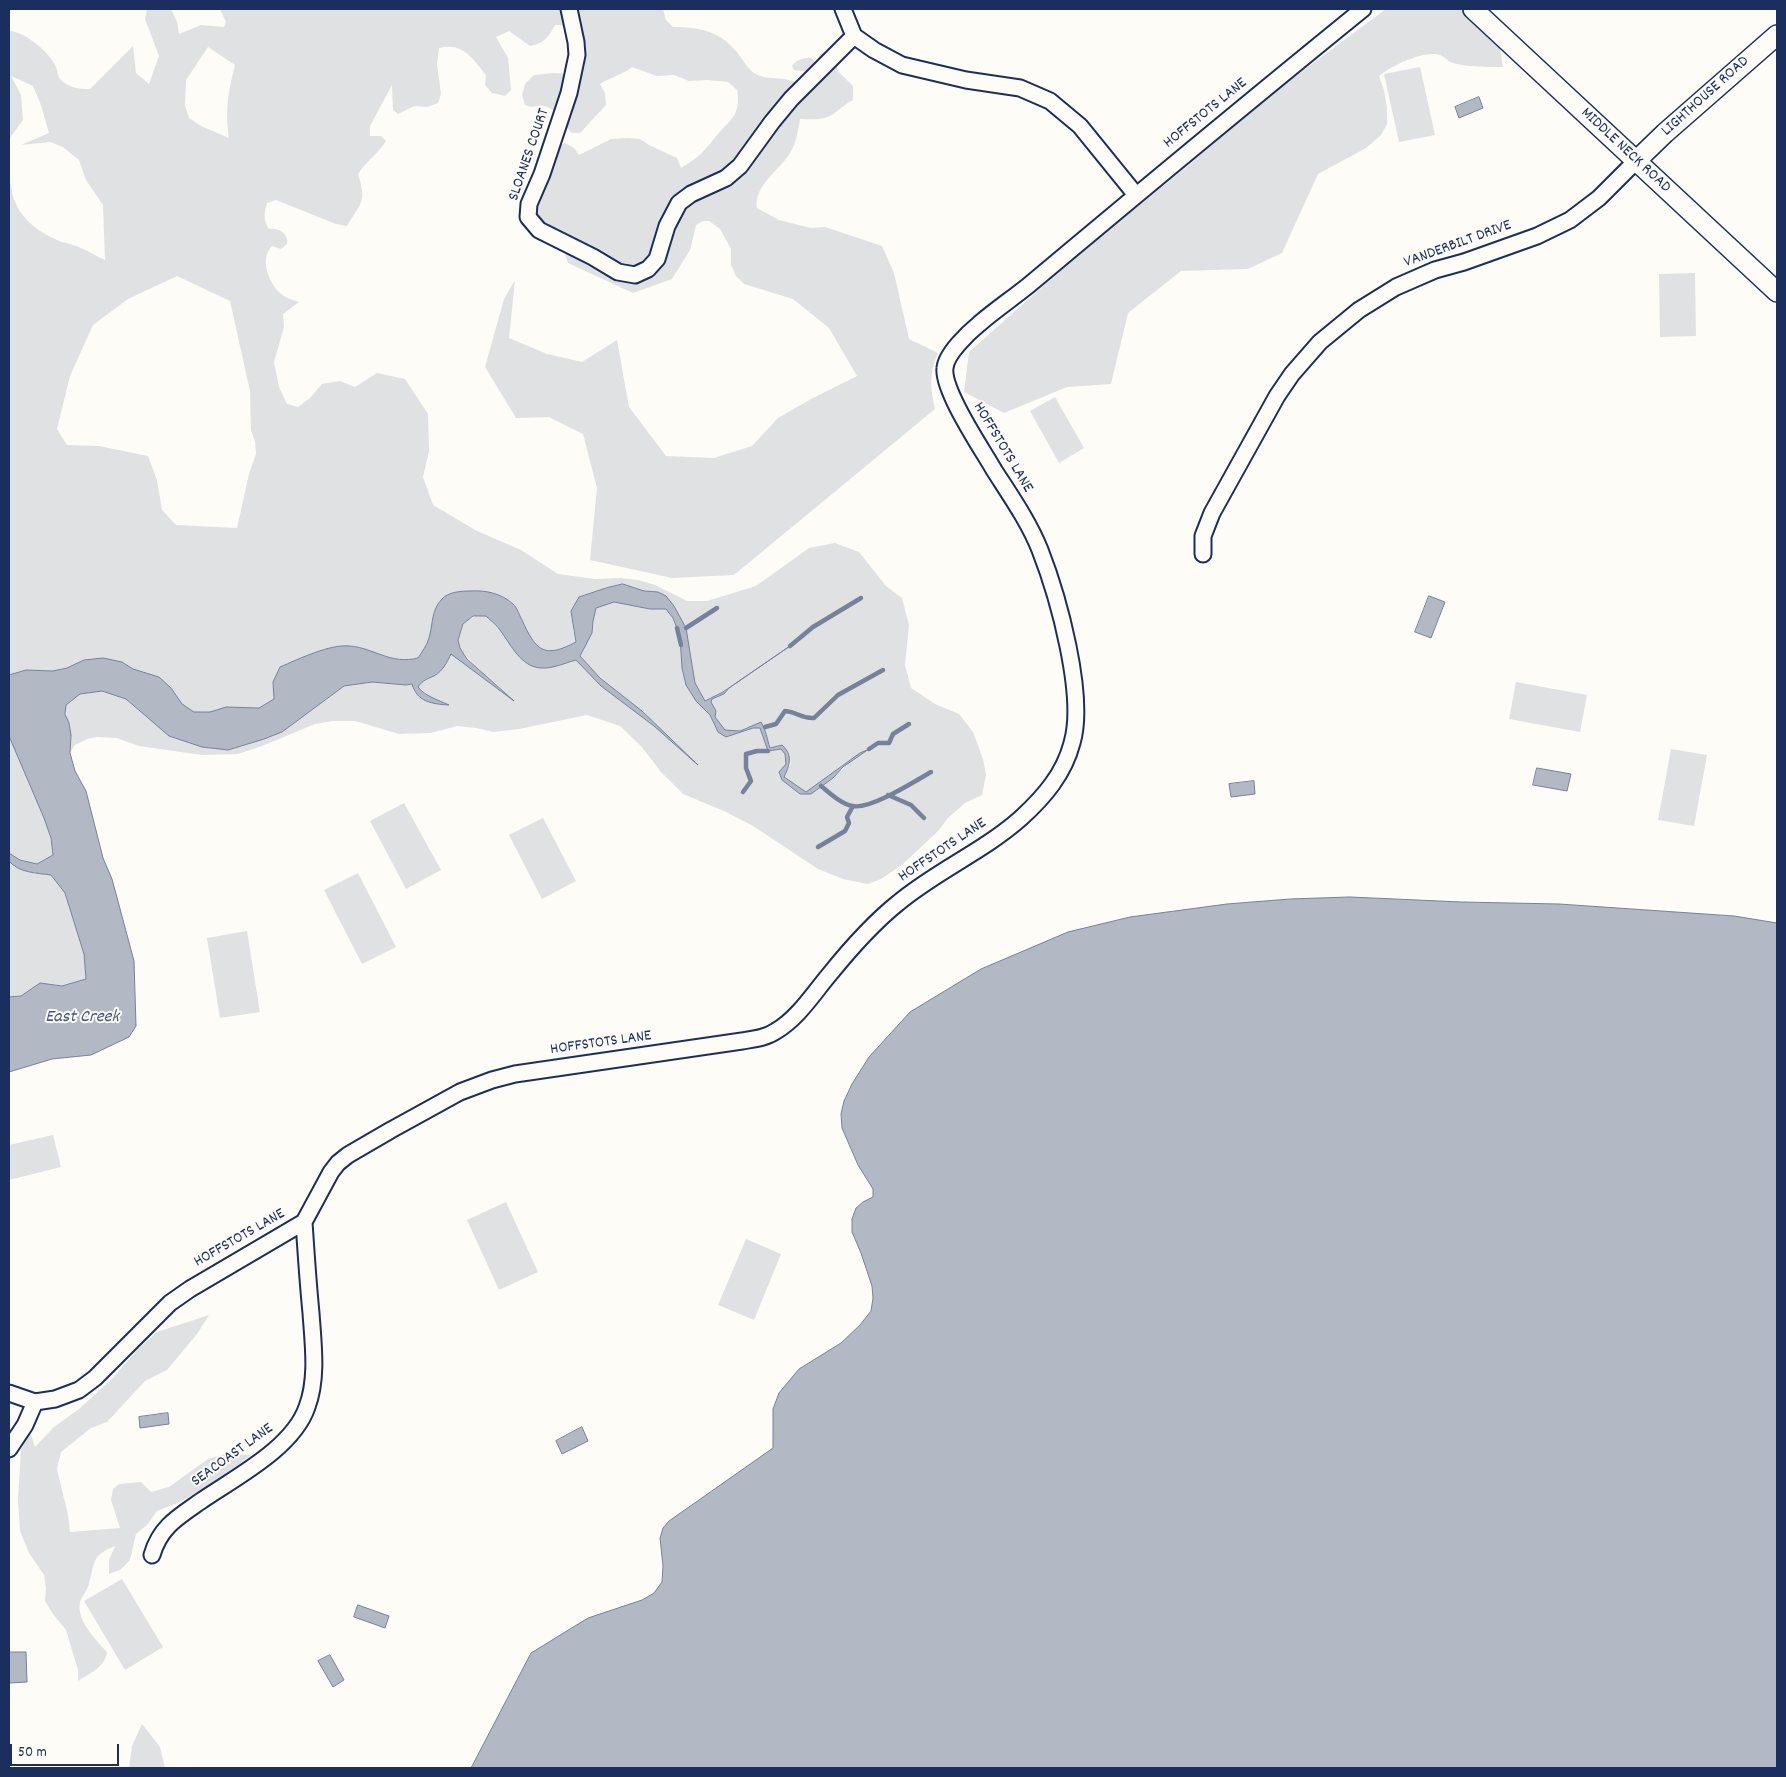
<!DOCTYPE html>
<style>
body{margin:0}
#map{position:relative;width:1786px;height:1777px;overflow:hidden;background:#fdfcf7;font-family:Dekko,sans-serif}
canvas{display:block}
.frame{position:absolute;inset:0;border:10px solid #1b2f5e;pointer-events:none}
.scale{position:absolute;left:10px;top:1744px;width:109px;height:22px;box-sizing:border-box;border:2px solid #1b2f5e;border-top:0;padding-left:6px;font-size:15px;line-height:18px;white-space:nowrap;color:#1b2f5e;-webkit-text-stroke:4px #fdfcf7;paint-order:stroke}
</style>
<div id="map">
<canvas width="1786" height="1777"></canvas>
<div class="frame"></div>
<div class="scale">50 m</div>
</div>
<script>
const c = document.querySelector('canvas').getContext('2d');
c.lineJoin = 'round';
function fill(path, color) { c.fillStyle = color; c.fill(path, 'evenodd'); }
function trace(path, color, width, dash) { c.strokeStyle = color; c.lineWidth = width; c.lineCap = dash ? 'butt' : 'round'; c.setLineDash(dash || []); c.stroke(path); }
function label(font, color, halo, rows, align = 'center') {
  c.font = font + ' Dekko,sans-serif'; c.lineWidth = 4; c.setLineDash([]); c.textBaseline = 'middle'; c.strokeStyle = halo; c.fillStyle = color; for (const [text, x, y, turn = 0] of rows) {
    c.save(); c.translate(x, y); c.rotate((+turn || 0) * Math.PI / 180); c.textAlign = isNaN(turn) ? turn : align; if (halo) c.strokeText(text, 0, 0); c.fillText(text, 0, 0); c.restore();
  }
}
const green = new Path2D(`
 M147,9H171L177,22L179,34L201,25L224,27L226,22L220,9H663L666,20L673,27C699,27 719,31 736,51C742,58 747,68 754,73C766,81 783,76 795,82L802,80L810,72L794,70L792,66C797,59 803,58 811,58L816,63L820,54L828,51H834L837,61V70L853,86V100C843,105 835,115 825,118C817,120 807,119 800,119C798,130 797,142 790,153C780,170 753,186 757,208L779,220L811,228L825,227L882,246L894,273L909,339L938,353C929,373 930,388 935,409L734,575L672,578L590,560L597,488L583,434L549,417L516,418L485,367L504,299L515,280L509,338L547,354L582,362L617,340L629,407L666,456L714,458L752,446L778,418L811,399L857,376L829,328L793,299L744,284L736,276L731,265V249L720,229L709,221H703L696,225L690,250L672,279L633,293L568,263L560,236L551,226L540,221L534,211L558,146L565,143L574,148L579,155L611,139L628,138L640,139L649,145L677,158L681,168C701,156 704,151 718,134C732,118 741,114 737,90L728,82L707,80L689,81L674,75L657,76L632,67C622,75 611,77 600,84L605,93L606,105L580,133H572C564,125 555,107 544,106C536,105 534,109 525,105L522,95L525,84L534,75L554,73L566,74L580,69C582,63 585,56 586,49C587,34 568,24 555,25C549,37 543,44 530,46L509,31L496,37L508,58L511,90L505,96L492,93L485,85L486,75C472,58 463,42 439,48L437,64L441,94L438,103L427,107L414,106L398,114L393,110L392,85L370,126V136H381L386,141C378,154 366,161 358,174C367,203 361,202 347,226L336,224L276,200L267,203C264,213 263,220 269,229C279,227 289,234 287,244L281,249L272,246C259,259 269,283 280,293C285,298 293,300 299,302L283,314L284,327L274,362L279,387L287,404L298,407L310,398L322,384L340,381L355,387L377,373L405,379L428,414L429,451L423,477L433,505L477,531L521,550L558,574L595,579L620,578L638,580L655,585L687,601H707L756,586L809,548L835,543L859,552L886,586L902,598L909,625L905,665L911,688L935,704L959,714L973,732L983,759L986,775L982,795L965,803L948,818L938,831L902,865L881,879L868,884L843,879L818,869L753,826L724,811L683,794L661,772L641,746L620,726L587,715L519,729L493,732L476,728L457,726L431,733L399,734L355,721H333L315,724L262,746L238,754L202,755L139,746L117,738L97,737L87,739L75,745L70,753C70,746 71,739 71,732C69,722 65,715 66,704L80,694L102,691L126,699L148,718L228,750L264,739L282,732L344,686L372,682L406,685L412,684L414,692L430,696L418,687C423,680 427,679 434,676C443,671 448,662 451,653L509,697C499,684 457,655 458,640C458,637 461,633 462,629C465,617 475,616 486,616L499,628L507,640L561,664L576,660L601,686L655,726L680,748L642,711L600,678L580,656L592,633L593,621L596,608L614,602L650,609H666L673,618L680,636L682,668L706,710L710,715L714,725L726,737L753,728H760L768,751L781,749L785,754L786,764L781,769L782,780L800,794C805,793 812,793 816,790C831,780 844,767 858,756L806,792L784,777L791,763L782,745L770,748L765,736V727H747L740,731L725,730L715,717V711L711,702L712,699L724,695L729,688L770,660L723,692L705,701L695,683L686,628L674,607L658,592L644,591L623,584L590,593L573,629L576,642C544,659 536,651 522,620C519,615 517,607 513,604C502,593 485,590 470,591C461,591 448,592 442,599C431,610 433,625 429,638C427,645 422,652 418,658C391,665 374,648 350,646C329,644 299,659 280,667L273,682L274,699L260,708L226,707L210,712H194L182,704L171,688L145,673L133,669L122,662L84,660L67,668L53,671L26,670L9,675V183L11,184C13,214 36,232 62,242C68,244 75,245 81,248C89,251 97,257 105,260L103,205L86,180L79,160L63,147L50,142L21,145L49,133L41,105L33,86L11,76L21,95L23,120L9,139V31C24,31 49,52 55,65C58,70 57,76 61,80C69,88 79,89 90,89L133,46L136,73L149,84L159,56L145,19ZM208,47L235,65C228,94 225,108 229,138L201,126L189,118L185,105L186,80ZM177,276L230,301L250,391L251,430L255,442L256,454L249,474L237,528L176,525L162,510L157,480L148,456L99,446L67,445L57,429L70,376L93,325L128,299Z
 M1386,9H1465L1487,32L1500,49L1503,67C1490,67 1465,67 1453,63C1448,61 1444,57 1440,55C1424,50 1391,66 1379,76L1384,90L1387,108V124L1381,135L1366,148L1318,174L1282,253L1248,269L1181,271L1128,313L1111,384L1067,387L1004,413L964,392L969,352L1077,256L1190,164L1262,101Z
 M1420,67L1435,135L1399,142L1384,74Z
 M1695,273L1696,336L1660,337L1659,274Z
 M1055,397L1084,448L1059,463L1030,411Z
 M1516,682L1587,695L1580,732L1509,719Z
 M9,736C25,774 49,813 53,855L37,864L20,859L9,853Z
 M1671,749L1707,755L1694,826L1658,820Z
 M404,803L441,870L406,889L370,821Z
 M543,818L576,881L542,899L509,835Z
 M9,861C19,873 37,874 51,875L65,893L84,954L86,979L62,986L40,983L21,996L9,997Z
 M358,873L396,947L362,964L324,890Z
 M247,931L260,1012L220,1018L207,938Z
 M53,1135L61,1167L9,1180V1145Z
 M506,1202L538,1272L499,1290L467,1220Z
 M746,1239L781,1254L754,1320L718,1305Z
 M209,1315L197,1334L167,1370L145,1381L107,1422L91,1428L61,1452L57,1469L68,1515L70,1532L120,1528L111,1500L113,1489L119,1484L141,1482L151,1492L169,1487L208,1459L225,1454L251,1455L220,1479L180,1502L157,1511L147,1525L136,1534L130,1560L120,1570L109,1574V1560L115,1546C91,1556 95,1562 89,1584C87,1591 82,1596 80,1602C76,1620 96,1640 107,1652C105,1667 90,1673 78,1681V1670L66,1630L53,1614L45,1601L46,1588L44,1575L29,1553L20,1531L18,1499L21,1450L30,1432L35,1447L54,1427L79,1409L112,1379L138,1349L157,1332Z
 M122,1579L163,1647L125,1670L84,1601Z
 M142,1724L160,1747L165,1768H129L132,1746Z`);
const water = new Path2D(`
 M1479,97L1483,108L1459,118L1455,107Z
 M623,584L644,591L658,592L666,596L674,606L686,628L695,683L705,701L723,692L790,646L729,688L724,694L712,699L711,702L716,711L715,717L725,730L740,731L761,722C766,730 767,739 770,748L782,745C793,755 790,765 784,777L806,792L860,753L869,749L843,767L833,778L811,794H800L782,780L779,772L786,764L785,754L781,749L768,751L760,728H753L726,737L718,732L710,715L696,701L686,685L682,668L680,636L673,618L666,609H650L614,602L596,608L593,621L592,633L580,656L600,678L642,711L698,765L654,726L601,686L576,660C565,663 552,669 541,668C521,667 511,645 500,630C497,625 491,621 486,616H473L463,624L458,640L460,648L467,659L514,701L451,654C447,662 443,671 434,676C427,679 423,680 418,687C425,696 438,700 449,705C432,704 417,702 412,684L406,685L372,682L344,686L282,732L264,739L228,750L202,747L169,736L126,699L102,691L80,694L66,705L65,714L69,723L71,735L70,753L75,771L86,791L103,858L112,879L134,961L136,1026L129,1037L91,1055L52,1059L9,1072V997L21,996L40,983L62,986L86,979L84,954L65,893L51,875C37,873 19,873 9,861V853L20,860L37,864L53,855L51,838L44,818L9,736V675L26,670L53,671L67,668L84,660L103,658L122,662L133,669L159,677L171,688L182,704L194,712H210L226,707L259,708L274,699L273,682L280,667C299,659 329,644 350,646C374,648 391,665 418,658C422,652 427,645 429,638C433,625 431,610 442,599C448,592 461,591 470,591C485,590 501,593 513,604C517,607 519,615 522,620C536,651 544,659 576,642L571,611L579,597L606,588Z
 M1429,596L1445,602L1431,638L1415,632Z
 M1537,768L1571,774L1567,791L1533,785Z
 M1254,781L1255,794L1231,797L1229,784Z
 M1350,897L1461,902L1559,904L1734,916L1777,923V1768H471L531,1653L588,1618L642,1600L654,1593L662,1582L663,1566L660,1538L663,1528L669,1521L773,1448V1409L779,1393L799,1369L841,1343L860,1325L871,1311L873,1298L872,1286L861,1253L852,1232V1219L856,1208L863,1202L873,1197V1189L858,1165L842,1128L841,1114L844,1101L852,1084L869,1057L910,1012L981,969L1068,932L1130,917L1227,904L1290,899Z
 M168,1413L169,1424L140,1428L139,1417Z
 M582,1427L588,1441L562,1454L556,1441Z
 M358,1605L389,1616L385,1628L354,1617Z
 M9,1652H26L27,1682L10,1683Z
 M330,1655L344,1680L333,1687L318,1661Z`);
const stream = new Path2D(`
 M677,628L681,645
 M686,628L717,608
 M790,646L813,627L861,598
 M765,727L776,724L785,711C798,712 801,719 814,718L838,695L883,670
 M869,749L878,743H889L893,734L909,724
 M821,786C830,793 841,804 853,806C870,810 915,781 931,772
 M743,792L751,781L746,768V754L757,751H768
 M888,795L911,805L924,818
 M818,847L845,831L849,823L847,817L853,806`);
const minor = new Path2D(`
 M569,9L576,42L577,55L569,93L542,174L529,204L528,217L539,230L593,257L618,272L635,275L648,269L657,259L667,226L679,203L691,194L726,178L740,166L772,122L791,99L854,36
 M843,9L854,36L874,50L902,65L966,80L1020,88L1050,101L1080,126L1136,195
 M1203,554V536L1212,513L1277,396L1292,374L1320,342L1359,310L1396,287L1435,270L1464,262L1537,236L1570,220L1599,198L1636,161
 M9,1393L35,1402L55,1399L79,1390L95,1378L170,1303L190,1289L304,1222L331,1172L338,1163L348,1155L391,1130L460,1092L492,1080L515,1074L742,1041C754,1039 766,1038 776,1031C798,1018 813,994 829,975C850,949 873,923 898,903C936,871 984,851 1021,818C1044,797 1064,774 1072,743C1086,696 1058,596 1040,550C1029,522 1010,495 994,470C982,449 942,390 945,368C946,354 968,333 979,324C995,310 1013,298 1029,285C1140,192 1251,100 1363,9
 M9,1449L25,1425L35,1402
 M152,1555C160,1527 178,1517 201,1501C236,1477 293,1448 307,1407C318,1378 313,1343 311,1313C308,1283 306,1252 304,1222`);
const tertiary = new Path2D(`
 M1473,9L1777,292
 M1636,161L1665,133L1777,35`);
const streetNames = [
 ["LIGHTHOUSE ROAD",1706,97,-42],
 ["HOFFSTOTS LANE",1206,114,-39],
 ["MIDDLE NECK ROAD",1625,151,43],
 ["SLOANES COURT",530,155,-71],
 ["VANDERBILT DRIVE",1458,245,-20],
 ["HOFFSTOTS LANE",1002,448,59],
 ["HOFFSTOTS LANE",943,851,-34],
 ["HOFFSTOTS LANE",601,1044,-8],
 ["HOFFSTOTS LANE",240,1239,-30],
 ["SEACOAST LANE",233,1456,-36]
];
const waterNames = [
 ["East Creek",82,1019]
];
fill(green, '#e0e1e3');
fill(water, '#b3b8c5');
trace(water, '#76819c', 1);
trace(stream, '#76819c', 4.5);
trace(minor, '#1b2f5e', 19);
trace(tertiary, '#1b2f5e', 22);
trace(minor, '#fdfcf7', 15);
trace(tertiary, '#fdfcf7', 19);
label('16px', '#1b2f5e', '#fdfcf7', streetNames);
label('italic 18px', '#49587d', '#fdfcf7', waterNames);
</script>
